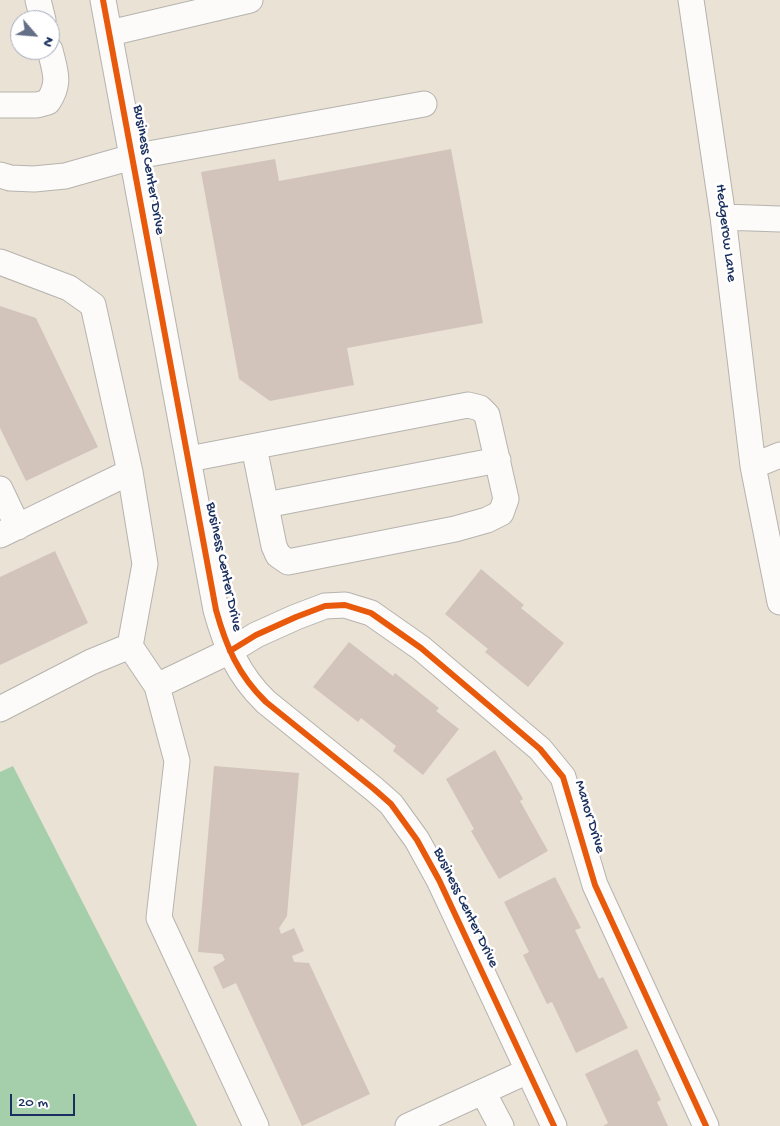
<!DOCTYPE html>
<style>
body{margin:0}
#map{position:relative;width:780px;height:1126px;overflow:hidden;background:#eae2d4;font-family:"Gochi Hand",sans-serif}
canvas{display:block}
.north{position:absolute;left:10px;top:10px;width:50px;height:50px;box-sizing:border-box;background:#fff;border:1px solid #a4acbf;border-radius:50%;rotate:117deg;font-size:14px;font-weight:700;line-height:20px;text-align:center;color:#1b2f5e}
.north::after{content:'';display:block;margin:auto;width:18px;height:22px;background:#636e87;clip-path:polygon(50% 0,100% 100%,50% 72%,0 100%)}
.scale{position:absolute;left:10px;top:1094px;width:65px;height:22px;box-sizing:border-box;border:2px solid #1b2f5e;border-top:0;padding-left:6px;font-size:15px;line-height:18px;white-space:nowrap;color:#1b2f5e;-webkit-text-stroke:4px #fff;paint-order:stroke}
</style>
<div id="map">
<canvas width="780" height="1126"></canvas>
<div class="north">N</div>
<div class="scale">20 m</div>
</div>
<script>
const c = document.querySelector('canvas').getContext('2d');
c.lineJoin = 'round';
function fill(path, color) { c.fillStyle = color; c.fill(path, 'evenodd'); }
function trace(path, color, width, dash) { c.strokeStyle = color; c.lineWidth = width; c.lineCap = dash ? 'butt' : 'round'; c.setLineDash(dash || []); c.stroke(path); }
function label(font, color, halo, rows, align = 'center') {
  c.font = font + ' "Gochi Hand",sans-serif'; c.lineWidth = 5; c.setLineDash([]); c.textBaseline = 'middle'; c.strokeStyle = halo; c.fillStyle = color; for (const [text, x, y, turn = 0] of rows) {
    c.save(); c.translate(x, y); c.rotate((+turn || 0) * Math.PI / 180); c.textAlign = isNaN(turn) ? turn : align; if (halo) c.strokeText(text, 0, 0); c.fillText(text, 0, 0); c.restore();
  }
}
const forest = new Path2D(`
 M13,766L197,1126H0V772Z`);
const building = new Path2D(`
 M451,149L483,323L347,348L354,385L270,401L239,379L201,172L275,159L279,181Z
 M0,306L36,318L98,447L26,481L0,428Z
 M55,551L88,623L0,665V577Z
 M481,569L524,605L521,608L564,643L528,687L485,652L488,649L445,614Z
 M349,642L393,676L395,673L439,708L436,711L459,729L423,775L393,751L396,746L361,718L358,722L313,687Z
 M495,750L523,799L520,801L548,851L499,879L471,831L474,829L446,779Z
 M214,766L299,773L287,916L279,928L281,934L294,928L304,951L292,956L294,962L309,963L370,1094L302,1126L236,983L223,989L213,967L225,960L222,954L198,952Z
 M555,877L581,928L575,930L599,979L603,977L628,1028L576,1053L552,1002L547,1004L523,955L529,952L504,902Z
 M637,1049L661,1100L657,1102L668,1126H603L608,1123L585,1074Z`);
const minor = new Path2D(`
 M38,0L43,20
 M103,0L216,610C226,646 238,675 266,702L374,789L391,804L417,840L439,880L554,1126
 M691,0L723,217L753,466L780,602
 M110,33L250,0
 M0,105H37L48,102C61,82 55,72 50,50
 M0,175L10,178L34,179L65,176L132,157L424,104
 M723,217L780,219
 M0,262L69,288L93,305L130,472
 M189,459L468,405L480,408L487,415L506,499L501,513L487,520L455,529L288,562L278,555L274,546L254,447
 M753,466L780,455
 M0,489L18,527
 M266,505L498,460
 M0,535L130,472L145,564L130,646
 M157,686L177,761L159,918L256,1126
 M0,709L91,662L130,646L157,686L230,651L256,635L296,617L325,606L345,605L371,613L421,648L540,749L563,777L595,885L706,1126
 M483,1092L501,1126
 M408,1126L528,1071`);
const cycleway = new Path2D(`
 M103,0L216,610C226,646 238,675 266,702L374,789L391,804L417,840L439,880L554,1126
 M230,651L256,635L296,617L325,606L345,605L371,613L421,648L540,749L563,777L595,885L706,1126`);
const streetNames = [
 ["Business Center Drive",148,170,80],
 ["Hedgerow Lane",725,233,83],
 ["Business Center Drive",223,567,78],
 ["Manor Drive",589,817,73],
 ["Business Center Drive",465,908,64]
];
fill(forest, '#a5ceab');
fill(building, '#d3c4bb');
trace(minor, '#b6b3af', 27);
trace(minor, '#fcfbf9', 25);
trace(cycleway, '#e8590c', 6);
label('15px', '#1b2f5e', '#fff', streetNames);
</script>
